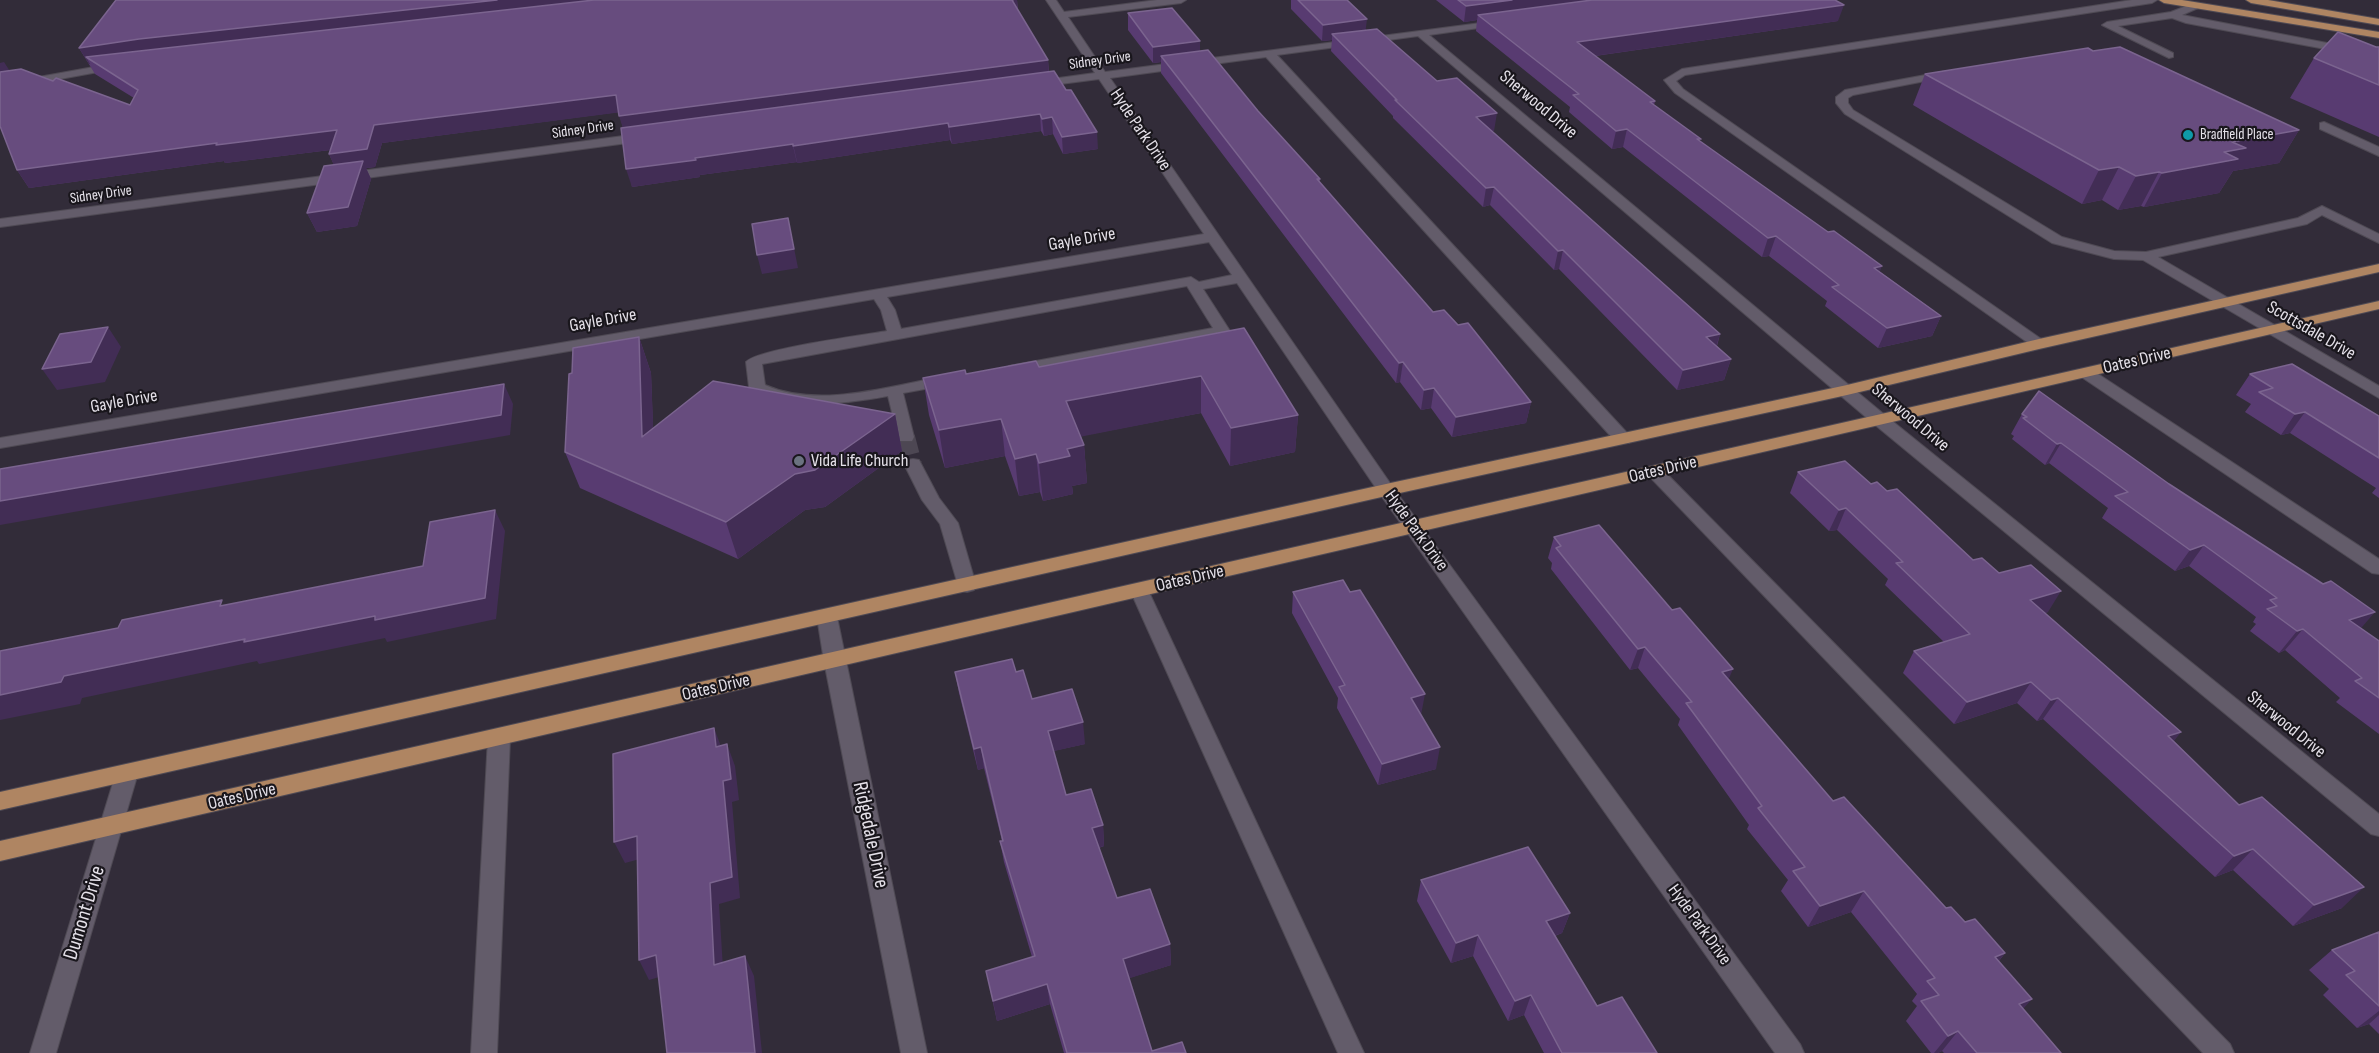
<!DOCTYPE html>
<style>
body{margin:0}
canvas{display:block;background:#322c39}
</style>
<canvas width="2379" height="1053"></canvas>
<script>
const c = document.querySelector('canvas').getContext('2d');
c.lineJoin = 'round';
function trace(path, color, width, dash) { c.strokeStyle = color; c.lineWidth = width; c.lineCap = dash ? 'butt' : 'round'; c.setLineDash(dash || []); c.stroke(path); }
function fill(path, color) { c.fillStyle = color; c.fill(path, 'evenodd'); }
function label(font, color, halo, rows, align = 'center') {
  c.font = font + ' "Sofia Sans Condensed",sans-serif'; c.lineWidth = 4.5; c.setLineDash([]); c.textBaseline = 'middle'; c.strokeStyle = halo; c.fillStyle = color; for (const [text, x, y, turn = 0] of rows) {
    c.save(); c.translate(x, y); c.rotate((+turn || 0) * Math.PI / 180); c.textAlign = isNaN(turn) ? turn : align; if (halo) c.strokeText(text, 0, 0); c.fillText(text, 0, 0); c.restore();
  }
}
const minorTunnel = new Path2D(`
 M906,437L913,464`);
const minor = new Path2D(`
 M1046,0H1056L1064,12L1157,0H1186L1181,3L1068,17L1105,72L1504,20L1505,22L1500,25L1429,35L1886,416L2379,814V836L2371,834L1874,424L1418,36L1277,55L1629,435L1631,439L1629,443H1617L1266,57L1110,78L1392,486L1800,1044L1804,1053H1775L1380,494L1237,283L1203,289L1230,331L1227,334L1015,374L1007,369L1009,366L1213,328L1187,286L762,364L765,385C820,409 889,386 946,376L952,378L954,381L952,384L903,393L914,437L912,441H900L898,437L888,396C857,402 771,414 749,387L746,362C757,349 864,335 887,331L881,310L874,299L0,448V438L1204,234L1099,79L1037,87L1031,84L1037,81L1095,73ZM1209,242L1232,275L1199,282L1191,277L901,329L895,310L887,297Z
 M2132,0H2157L2152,3L1685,75L1676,81L1683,89L2044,341L2047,344L2044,347H2034L1675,93L1664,80L1682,69Z
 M2194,3L2199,6L2198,8L2182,15L2379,53V59L2186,23L2172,18L2118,26L2173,53V57L2169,58L2102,25L2107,22L2171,12Z
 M116,63L121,66L120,68L0,90V84Z
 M1947,71L1953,74L1951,76L1853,95L1848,98V103L1853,110L2062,237L2114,251L2146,252L2298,218L2322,206L2379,234V243L2322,215L2307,224L2158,257L2379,386V398L2143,260L2114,259L2052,243L1845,114L1836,103V97L1845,90Z
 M2324,122L2379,147V156L2320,129V123Z
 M646,133L650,134V140L0,227V219Z
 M2086,368L2092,370L2379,559V574L2372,573L2080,376L2078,373L2080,370Z
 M913,459L919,460L939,498L958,523L976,585L974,590L967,592L960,590L958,585L940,524L922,500L904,464L907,460Z
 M1655,467L1661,468L2230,1044L2234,1053H2203L1649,476L1646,472L1649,468Z
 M1139,583L1146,585L1148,590L1364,1053H1338L1130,590L1132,585Z
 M827,610L834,612L837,617L927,1053H901L824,661L817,617L820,612Z
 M499,730L507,732L510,738L497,1053H471L488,738L491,732Z
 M127,764L135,767L138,773L56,1053H30L116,773L119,767Z`);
const major = new Path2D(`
 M2159,0H2182L2379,32V38L2164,3Z
 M2246,0H2268L2379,19V25L2251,3Z
 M2379,264V272L2039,349L1847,395L1386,496L0,810V792L1386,484L1847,385L2039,339Z
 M2379,301V309L0,861V841Z`);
const wall = new Path2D(`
 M116,0H1017L1018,10L1048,60L1049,72L1098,149L1063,154L1053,134L1044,136L1041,131L952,144L950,140L797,163V162L700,175V177L632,187L623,128L619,112L382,143L375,167L366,168L371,179L357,226L317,232L307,213L334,165L329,154L330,150L225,163L224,161L29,188L17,170L10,71L53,81L130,105L134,98L95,74L79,48Z
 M1291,0H1347L1366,30L1437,81L1494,131H1492L1720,334L1717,346L1731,359L1724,380L1677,390L1559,269L1554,270L1490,205L1483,207L1393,118V116L1331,51L1332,40L1322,41L1291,9Z
 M1436,0H1835L1838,21L1595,56L1655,101L1654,105L1700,141L1941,316L1932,336L1878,348L1825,306L1827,301L1769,256L1762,257L1623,147L1612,149L1569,112L1570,107L1476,31L1477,20L1464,22Z
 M1128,13L1200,51L1258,111L1320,179V182L1433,312L1458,325L1531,402L1526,423L1452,437L1431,408L1421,410L1400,382L1396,383L1161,73V62L1153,63L1128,30Z
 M2376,47H2379V137L2290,98L2314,58Z
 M2093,51L2299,130L2279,163L2233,171L2219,193L2144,207L2141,206L2118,210L2102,200L2082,204L1913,105L1925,74Z
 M1244,328L1298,415L1295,452L1230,466L1201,413L1081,436L1084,445L1087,483L1072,486L1073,494L1043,501L1040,492L1019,496L1005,456L945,468L929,415L923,378L1039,367Z
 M639,337L651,373L653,428L895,414L902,451L825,507L805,510L738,559L580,488L565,452L572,373Z
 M2250,374L2379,416V498L2372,493L2376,488L2290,433L2281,435L2245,412L2251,404L2236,395Z
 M2022,414L2361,628L2379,641V734L2336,702L2340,698L2285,650L2279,653L2250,631L2256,624L2253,622L2256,617L2189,566L2175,571L2102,518L2108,508L2049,463L2045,465L2012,439L2014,436L2011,434Z
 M1798,472L1871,484L1887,491L1973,560L1999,573L2048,612L2045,613L2342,908L2293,926L2233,870L2215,877L2043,719L2037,721L2017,703L1954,724L1903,673L1914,651L1944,642L1885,585L1888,579L1837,530L1829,531L1790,493Z
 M1554,537L1729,679L1833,801L1946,908L2005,953L1999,961L2023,1009L2061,1053H1944L1942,1051L1938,1053H1931L1906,1021L1917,1006L1912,1001L1917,994L1851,912L1808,927L1781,891L1788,880L1747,829L1749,825L1678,725L1680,719L1638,668L1630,670L1551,569L1552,563L1548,558Z
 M1293,592L1421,715L1436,769L1378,785L1337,708L1338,698L1292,613Z
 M955,672H1016L1032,699L1085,744L1053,751L1066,795L1103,825L1104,846L1099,848L1117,898L1170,944L1171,965L1129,978L1152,1051L1186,1053H1064L1050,1004L997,1021L986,971L1032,957L1004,862L1000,841H1002L984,768L978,770L959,693Z
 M1421,880L1570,913L1562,933L1555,936L1597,1006L1657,1053H1544L1524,1015L1508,1021L1473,956L1451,963L1417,901Z
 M2379,932V1034L2369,1024L2357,1028L2323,995L2329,989L2309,970L2332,950Z`);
const shadedWall = new Path2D(`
 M497,0H646L86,57L90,64H89L79,48L139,39Z
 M1012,0H1017L1018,16Z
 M1512,0H1630L1478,15L1477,20L1464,22L1466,6Z
 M1844,5L1838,21L1573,59L1577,42Z
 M1367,19L1365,35L1332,34V40L1322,41L1323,25Z
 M1200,41V57L1161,56V62L1153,63V47Z
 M1048,60L1049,77L625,134L619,116Z
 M4,62L15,79L0,82V63Z
 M616,95L622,112L382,143L375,167L366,168L371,179L357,226L317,232L307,213L337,172L329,154L374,125Z
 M1497,113L1494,131L1473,134L1476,117Z
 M1040,114L1041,131L952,144L949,127Z
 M1052,117L1053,134L1044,136L1042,119Z
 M948,123L950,140L797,163L793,146Z
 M1627,129L1623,147L1612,149L1616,131Z
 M337,130L346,148L225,163L224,161L29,188L17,170L217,143Z
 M2299,130L2279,163L2233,171L2219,193L2144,207L2162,173L2232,142Z
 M1097,132L1098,149L1063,154L1062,137Z
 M793,144L797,162L700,175V177L632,187L626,169L695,158Z
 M2119,167L2102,200L2082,204L2099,170Z
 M2159,172L2141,206L2118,210L2136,176Z
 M1494,187L1490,205L1483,207L1486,188Z
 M788,218L798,268L762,274L757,255Z
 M1776,236L1769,256L1762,257L1768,238Z
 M1563,250L1559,269L1554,270L1558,251Z
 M1882,266L1874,286V268Z
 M1941,316L1932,336L1878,348L1887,328Z
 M108,327L121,347L105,382L57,390L42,369Z
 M1720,334L1714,354L1706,337Z
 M639,337L651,373L655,473L642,437Z
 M1731,359L1724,380L1677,390L1683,370Z
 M1403,362L1400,382L1396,383L1399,363Z
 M1201,376V413L1069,439L1066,401Z
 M504,384L513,404L510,435L0,525V501Z
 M1434,388L1431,408L1421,410L1424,390Z
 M1531,402L1526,423L1452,437L1456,417Z
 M2305,412L2290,433L2281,435L2295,414Z
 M895,414L902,451L825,507L805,510L738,559L726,522L795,474Z
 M1298,415L1295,452L1230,466L1231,428Z
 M1001,419L1005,456L945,468L939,430Z
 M2061,443L2049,463L2045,465L2057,444Z
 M1084,445L1087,483L1072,486L1073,494L1043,501L1039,463L1067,449Z
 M1036,454L1040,492L1019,496L1015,459Z
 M1846,508L1837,530L1829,531L1839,510Z
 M495,510L505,531L496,619L387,642L385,638L259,664L257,661L82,698L80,704L0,720V695L64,676L245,639L375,616Z
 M2204,545L2189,566L2175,571L2190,550Z
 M2061,591L2048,612L2017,621L2030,600Z
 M2375,612L2356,634L2349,620Z
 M2303,629L2285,650L2279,653L2297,631Z
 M1645,647L1638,668L1630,670L1638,649Z
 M1733,669L1724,690L1722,672Z
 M2031,682L2017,703L1954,724L1967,702Z
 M1425,694L1421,715L1411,698Z
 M2058,698L2043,719L2037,721L2051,700Z
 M1083,722L1085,744L1050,752L1048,731Z
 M714,728L722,749L716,747Z
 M2181,732L2164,754L2168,736Z
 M727,744L735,766L739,800L732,802L740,898L719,904L724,985L714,965L710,883L723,781Z
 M981,747L984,768L978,770L974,749Z
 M1440,747L1436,769L1378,785L1382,764Z
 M1103,825L1104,846L1094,849L1092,828Z
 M637,836L647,857L625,863L614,842Z
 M2253,849L2233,870L2215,877L2234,856Z
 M2364,887L2342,908L2293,926L2314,905Z
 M1864,891L1851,912L1808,927L1820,906Z
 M1570,913L1562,933L1539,941L1546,921Z
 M1478,935L1473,956L1451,963L1456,943Z
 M1170,944L1171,965L1124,980L1123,959Z
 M2005,953L1989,974L1995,957Z
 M656,955L666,975L649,980L639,960Z
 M745,956L754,976L762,1053H755Z
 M1047,984L1050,1004L997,1021L993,1001Z
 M1531,995L1524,1015L1508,1021L1515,1001Z
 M2032,999L2014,1019L2019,1004Z
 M2379,1011V1015L2369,1024L2357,1028Z
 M1958,1031L1942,1051L1938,1053H1934L1948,1036Z`);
const building = new Path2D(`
 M116,0H497L139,39L79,48Z
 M594,0H1013H1012L1048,60L619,116L616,95L374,125L367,149L329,154L337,130L216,145L217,143L17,170L0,126V72L21,69L53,81L56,78L130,105L138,90L86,57Z
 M1298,0H1347L1367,19L1323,25Z
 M1458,0H1512L1466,6Z
 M1592,0H1835L1844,5L1577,42L1655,101L1650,102L1701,139H1697L1828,232L1834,231L1882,266L1874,268L1941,316L1887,328L1832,287L1839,285L1776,236L1768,238L1627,129L1616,131L1573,95L1579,94L1478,15Z
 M1172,8L1200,41L1153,47L1128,13Z
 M1377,29L1437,81L1457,78L1497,113L1476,117L1720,334L1706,337L1731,359L1683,370L1563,250L1558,251L1494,187L1486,188L1395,100H1397L1332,34Z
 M2338,32L2376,47H2379V85L2314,58Z
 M2120,47L2299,130L2232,142L2246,148L2224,152L2238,159L2162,173L2159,172L2136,176L2119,167L2099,170L1925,74L2088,48L2093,51Z
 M1208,50L1258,111L1320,179H1317L1433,312L1444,310L1458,325L1468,323L1531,402L1456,417L1434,388L1424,390L1403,362L1399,363L1161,56Z
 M1054,71L1066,90H1071L1097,132L1062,137L1052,117L1042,119L1040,114L949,127L948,123L793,146V144L695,158L696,160L626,169L621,128Z
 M363,161L348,207L307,213L324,166Z
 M788,218L794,249L757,255L752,224Z
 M108,327L91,362L42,369L60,334Z
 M1244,328L1298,415L1231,428L1201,376L1066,401L1084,445L1067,449L1070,456L1039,463L1036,454L1015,459L1001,419L939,430L923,378L965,370L966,374L1036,361L1039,367Z
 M639,337L642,437L713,381L895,414L815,470L795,474L726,522L565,452L569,374L572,373L573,348Z
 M2292,364L2379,416V458L2305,412L2295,414L2259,392L2273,388L2250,374Z
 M504,384L501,415L0,501V469Z
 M2039,391L2169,484L2323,584L2331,581L2375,612L2349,620L2379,641V698L2355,681L2362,678L2303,629L2297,631L2267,609L2277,606L2270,600L2277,598L2204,545L2190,550L2115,496L2128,492L2061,443L2057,444L2023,418L2027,417L2022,414Z
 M1845,461L1871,484L1877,482L1887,491L1897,489L1973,560L1982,558L1999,573L2031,565L2061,591L2030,600L2181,732L2168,736L2239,805L2262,797L2364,887L2314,905L2253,849L2234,856L2058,698L2051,700L2031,682L1967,702L1914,651L1970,634L1896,563L1903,562L1846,508L1839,510L1798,472Z
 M495,510L485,598L375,620V616L244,642L245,639L64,676L61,682L0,695V651L118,628L122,620L222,600L220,606L423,566L430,522Z
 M1599,525L1672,610L1680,608L1733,669L1722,672L1833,801L1844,797L1946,908L1951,907L1965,922L1975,919L2005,953L1995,957L2032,999L2019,1004L2061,1053H1977L1958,1031L1948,1036L1921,1001L1939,995L1927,981L1935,978L1864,891L1820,906L1793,871L1805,867L1758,808L1762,806L1686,703L1692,702L1645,647L1638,649L1556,548L1561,546L1554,537Z
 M1343,580L1350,592L1360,590L1425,694L1411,698L1440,747L1382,764L1339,687L1345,685L1293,592Z
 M1012,659L1016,672L1023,670L1032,699L1072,689L1083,722L1048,731L1066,795L1091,789L1103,825L1092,828L1117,898L1150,889L1170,944L1123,959L1152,1051L1182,1042L1186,1053H1067L1047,984L993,1001L986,971L1035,956L1000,841H1003L981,747L974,749L955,672Z
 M714,728L716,747L727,744L731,779L723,781L732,877L710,883L714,965L745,956L755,1053H667L656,955L639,960L637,836L614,842L613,754Z
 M1528,847L1570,913L1546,921L1597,1006L1622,997L1657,1053H1562L1531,995L1515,1001L1478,935L1456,943L1421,880Z
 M2379,932V1006L2346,975L2355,971L2332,950Z`);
const markers = [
 [2188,135,6,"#0f9aa8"],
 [799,461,6,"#6b7280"]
];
const farStreetnames = [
 ["Sidney Drive",1100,61,-8],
 ["Sidney Drive",583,130,-8],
 ["Sidney Drive",101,195,-8]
];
const farPoinames = [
 ["Bradfield Place",2200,135]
];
const streetNames = [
 ["Sherwood Drive",1538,105,40],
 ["Hyde Park Drive",1140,130,56],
 ["Gayle Drive",1082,240,-10],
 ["Gayle Drive",603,321,-10],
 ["Scottsdale Drive",2311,331,30],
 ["Oates Drive",2137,361,-13],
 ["Gayle Drive",124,402,-10],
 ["Sherwood Drive",1910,418,40],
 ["Oates Drive",1663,470,-13],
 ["Hyde Park Drive",1416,531,54],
 ["Oates Drive",1190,579,-13],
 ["Oates Drive",716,688,-13],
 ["Sherwood Drive",2286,725,39],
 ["Oates Drive",242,797,-13],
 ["Hyde Park Drive",1699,925,54]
];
const poiNames = [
 ["Vida Life Church",811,461]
];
const nearStreetnames = [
 ["Ridgedale Drive",870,835,78],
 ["Dumont Drive",85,913,-73]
];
trace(minorTunnel, '#4d4753', 18, [18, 9]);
trace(minor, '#4f4a54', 2);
trace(major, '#4f4a54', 2);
fill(minor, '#635c6a');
fill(major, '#af8562');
fill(wall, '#583b71');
fill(shadedWall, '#422d55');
fill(building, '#674c7e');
trace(building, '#7b648f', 1.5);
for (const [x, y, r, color] of markers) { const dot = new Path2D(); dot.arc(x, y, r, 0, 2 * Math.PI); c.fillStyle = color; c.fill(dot); trace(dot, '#19161c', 2); }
label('15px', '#e5e1e9', '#19161c', farStreetnames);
label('15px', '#e5e1e9', '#19161c', farPoinames, 'left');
label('18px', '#e5e1e9', '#19161c', streetNames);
label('18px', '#e5e1e9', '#19161c', poiNames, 'left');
label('21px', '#e5e1e9', '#19161c', nearStreetnames);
</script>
